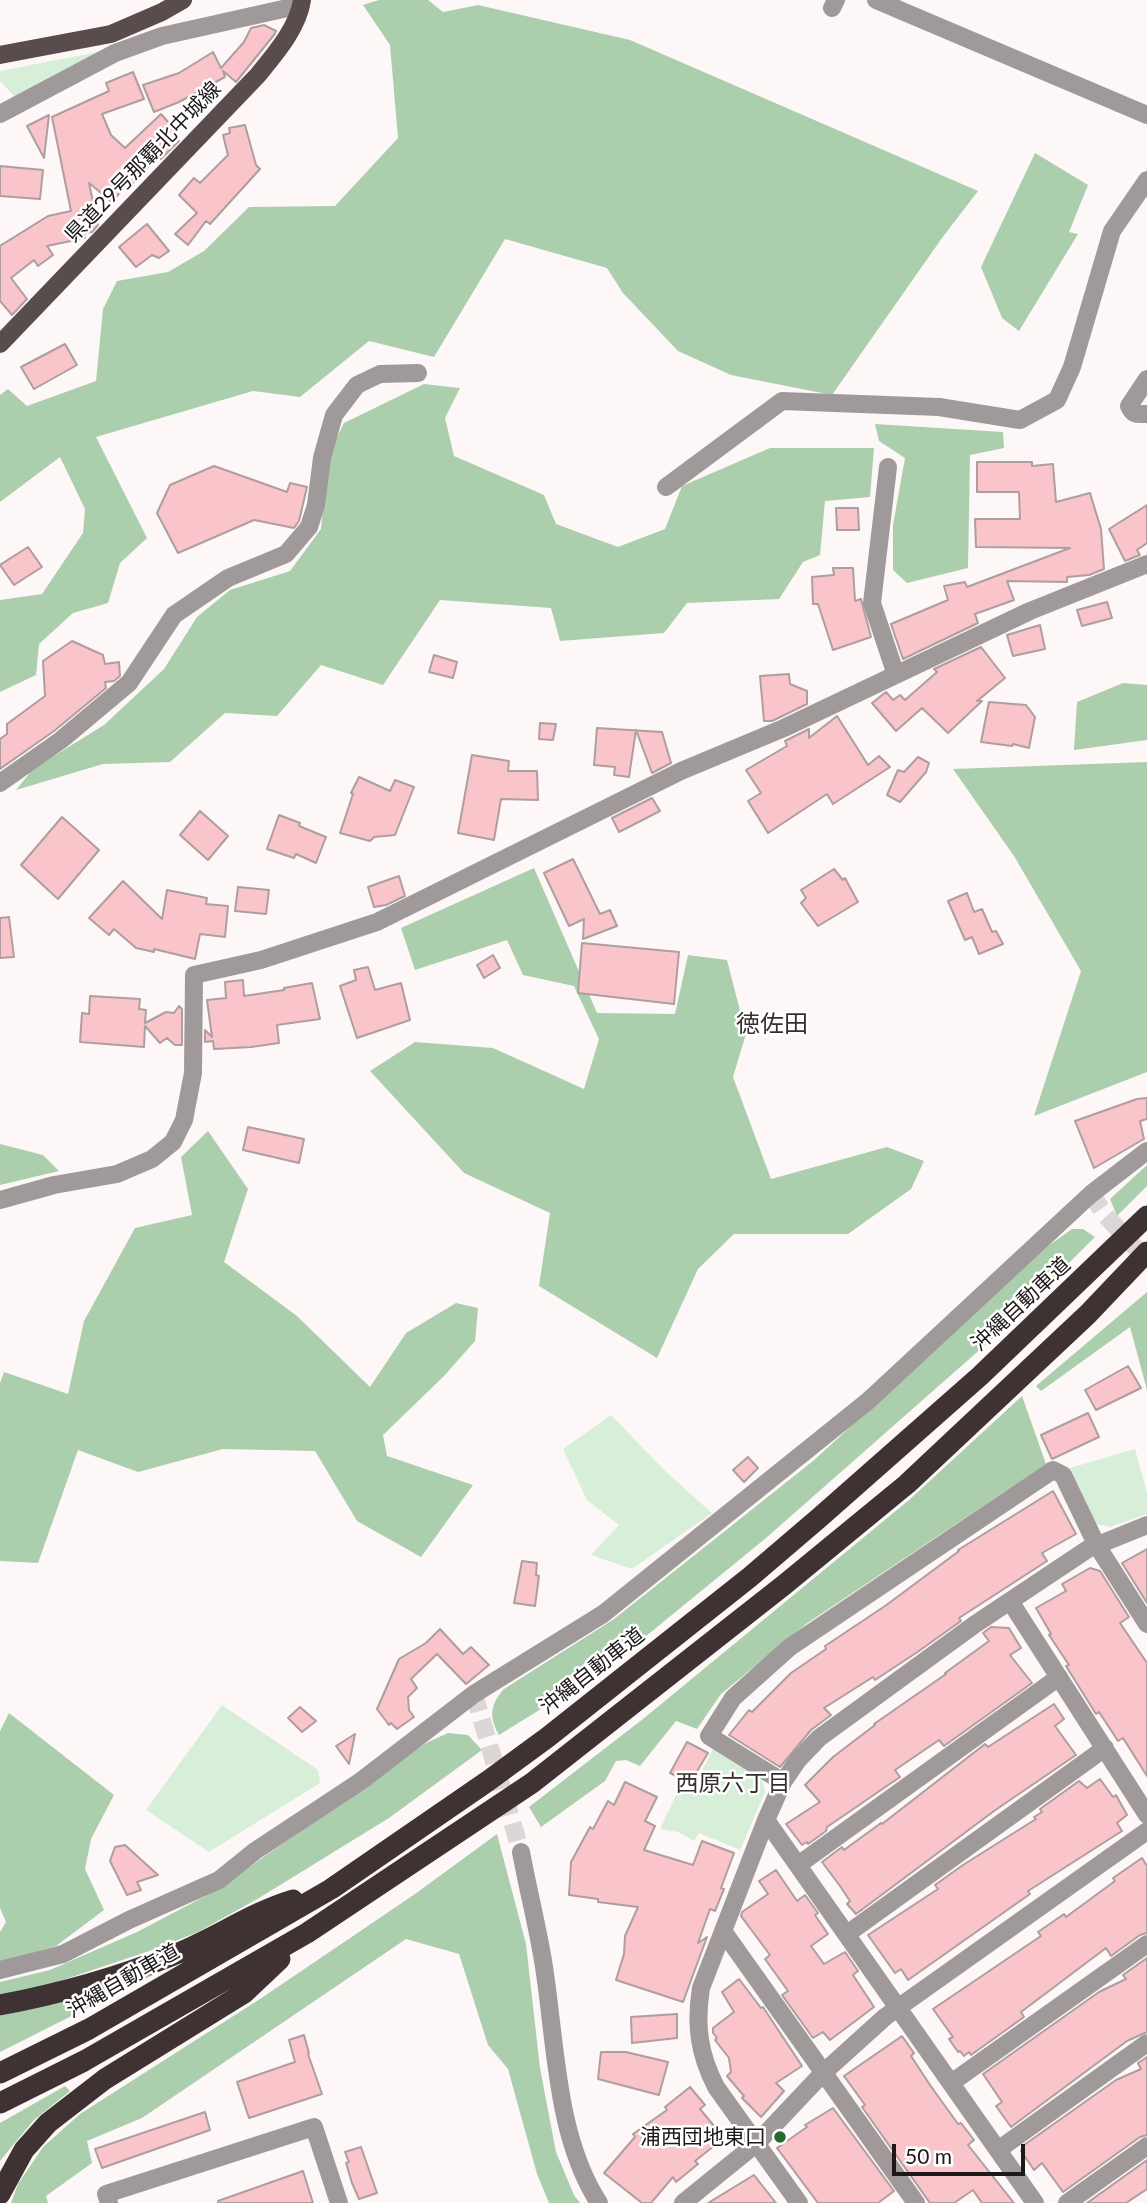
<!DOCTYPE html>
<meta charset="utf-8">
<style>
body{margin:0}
#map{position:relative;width:1147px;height:2203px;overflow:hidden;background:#fef7f7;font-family:Lato,sans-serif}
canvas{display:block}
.scale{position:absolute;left:892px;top:2144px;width:133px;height:32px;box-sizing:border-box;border:4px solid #1e1819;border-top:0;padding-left:9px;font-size:21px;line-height:24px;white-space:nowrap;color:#1e1819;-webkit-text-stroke:5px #fff;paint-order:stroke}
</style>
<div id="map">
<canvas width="1147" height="2203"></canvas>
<div class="scale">50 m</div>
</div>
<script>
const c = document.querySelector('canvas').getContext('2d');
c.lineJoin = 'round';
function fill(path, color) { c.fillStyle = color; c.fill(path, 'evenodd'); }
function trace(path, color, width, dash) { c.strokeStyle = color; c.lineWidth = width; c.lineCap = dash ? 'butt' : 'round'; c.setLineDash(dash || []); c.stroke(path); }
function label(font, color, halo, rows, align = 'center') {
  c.font = font + ' Lato,"Noto Sans JP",sans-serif'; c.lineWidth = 5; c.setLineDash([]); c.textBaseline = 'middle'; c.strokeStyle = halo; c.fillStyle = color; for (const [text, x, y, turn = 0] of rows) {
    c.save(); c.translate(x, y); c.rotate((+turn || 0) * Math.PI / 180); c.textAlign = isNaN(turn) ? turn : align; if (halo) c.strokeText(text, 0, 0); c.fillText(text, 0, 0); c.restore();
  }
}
const green = new Path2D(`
 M103,51L16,98L0,81V71Z
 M611,1415L665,1471L712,1513L632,1569L591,1555L619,1525L587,1500L563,1449Z
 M1135,1449L1147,1493V1514L1110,1527L1096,1524L1070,1468Z
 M222,1705L318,1770L320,1783L209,1852L146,1810Z
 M714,1747L762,1777L765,1792L740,1850L699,1833L694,1841L678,1832L660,1829L678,1791L692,1790Z`);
const forest = new Path2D(`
 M379,0H428L443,12L478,5L630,40L978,191L942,238L832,395L731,375L678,351L623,293L607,268L505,239L434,357L369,341L300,397L253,391L96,437L147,538L120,563L108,603L73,613L39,644L36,675L0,692V600L42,594L83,533L85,509L60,457L0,502V395L8,389L27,406L96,381L103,309L117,281L168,272L204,251L249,207L335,206L398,138L390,45L363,5Z
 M1035,153L1088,185L1069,232L1078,234L1019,331L1002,318L981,267Z
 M424,384L460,388L445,418L454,456L544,495L556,524L618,547L665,529L682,486L770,448H874L870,497L825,501L820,555L803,562L779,599L687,603L664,633L560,641L551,608L440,600L383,685L321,665L277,716L225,713L170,762L103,764L16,790L33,769L104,725L164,669L197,617L230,590L290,571L321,529L327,457L344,423Z
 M875,424L1003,432L1004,448L970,455L968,568L907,583L893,570V525L905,458L879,441Z
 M1123,683L1147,685V740L1074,750L1077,702Z
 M1147,762V1072L1034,1116L1081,971L1014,856L953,769Z
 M534,868L597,1013L675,1014L688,955L727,960L746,1034L733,1077L771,1179L887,1147L924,1161L911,1189L848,1234H734L698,1269L657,1358L539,1286L550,1213L464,1173L370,1071L415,1042L493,1048L584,1089L599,1039L574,986L523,975L507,940L415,970L401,928Z
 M208,1131L248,1189L224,1262L297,1316L370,1387L406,1333L456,1303L478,1308L475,1341L444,1376L383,1435L387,1456L473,1485L421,1557L357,1521L315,1451L223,1449L138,1472L78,1450L38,1563L0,1561V1383L4,1372L68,1394L84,1321L135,1228L192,1215L181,1157Z
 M0,1144L43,1155L59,1171L0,1185Z
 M1147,1165V1186L1117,1216L1110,1199Z
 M1072,1229H1083L1095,1237L992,1339L766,1538L607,1668L499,1735C489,1717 490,1704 504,1689L614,1619L813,1461L1048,1246Z
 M1147,1292V1390L1130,1327L1041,1391L1036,1386Z
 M1022,1396L1046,1464L806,1624L721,1694L697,1729L676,1721L640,1766L626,1760L616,1761L605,1781L541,1827L529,1807L643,1719L909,1500Z
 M9,1713L114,1795L91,1839L85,1869L104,1910L56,1946L0,1962V1932L6,1922L0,1908V1731Z
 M448,1733L468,1735L482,1750L389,1818L259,1898L198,1932L155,1949L54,1983L0,1996V1982L50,1970L137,1932L215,1891L426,1743Z
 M497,1834L526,1944L540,2068L556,2152L574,2195L580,2203H549L537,2174L508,2069L488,2045L459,1954L406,1939L142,2118L87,2141L92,2163L46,2196L48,2203H11L18,2184L43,2147L80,2114L260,1999L415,1894Z
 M157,1967L159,1972L0,2052V2016C54,2004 106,1989 157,1967Z
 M65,2086L70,2091L34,2120L0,2161V2123Z`);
const building = new Path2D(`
 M264,25L276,31L274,35L236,82L223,71L225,77L179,102L154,112L143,85L179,73L213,52L221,68L244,42L251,28Z
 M133,72L144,99L102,114L111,135L125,148L161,114L177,132L175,136L179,141L161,159L158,156L131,185L129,182L112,202L89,183L98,225L92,232L84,233L85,238L47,246L53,255L38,266L34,260L11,278L27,299L12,315L0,301V246L48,216L71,211L52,117L109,91L106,83Z
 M49,115L44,158L27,126Z
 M245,125L256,165L260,169L210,224L206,221L188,245L175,234L197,213L179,195L194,178L200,183L228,155L223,135L230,133L229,128Z
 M0,166L43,170L40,199L0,196Z
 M147,224L169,251L159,258L152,255L136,267L119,247Z
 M65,344L77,365L34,389L21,367Z
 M977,462H1032V466L1053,464L1056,502L1090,493L1101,529L1104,569L1089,575L1067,577V582L1007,581L1014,600L975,614L978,623L903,659L891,624L948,600L944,586L965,582L967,587L1070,548L976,547L975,519H1020L1019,492H977Z
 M214,466L287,492L290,483L307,487L299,521L294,528L254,520L178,553L157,513L170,485Z
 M1147,505V543L1137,550L1140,555L1125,561L1109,529Z
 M836,508H858L859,530H837Z
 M28,547L42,567L14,585L0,565Z
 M833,568H853L855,601L861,599L871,637L833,650L818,604H813L812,577L834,575Z
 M1107,602L1112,618L1082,626L1077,610Z
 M1040,625L1045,649L1013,656L1007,635Z
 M72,641L103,655L105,664L119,662L120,676L114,681L105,682L106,688L54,731L0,769V739L7,734V724L45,696L43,661Z
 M981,647L1005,678L977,701H982L948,733L922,708L896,731L872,703L886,692L893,700L900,695L905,700L937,672L934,669Z
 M434,655L457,662L453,678L429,672Z
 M789,674L790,684L807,691V704L772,721H764L760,676Z
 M989,702L1026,705L1035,717L1029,748L1013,744L1012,746L981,742Z
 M837,716L868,765L879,756L890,767L833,804L827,794L768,833L748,801L761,793L746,770L787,746L785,741L809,729V738Z
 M540,723L556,724L553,740L539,739Z
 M597,728L662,732L671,763L652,773L636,730L629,777L614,775L615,767L594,765Z
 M472,755L509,761L508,771H537L538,800L501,799L494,840L458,833Z
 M918,757L929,763L926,772L900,802L887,795L898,770L904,772Z
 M359,777L390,791L395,780L414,787L395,835L374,837L370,841L340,833L353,794L351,793Z
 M652,798L660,811L619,832L612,818Z
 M200,811L228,836L208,860L180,835Z
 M279,815L300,823L299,826L326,837L316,863L296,854L294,858L267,849Z
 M62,817L99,850L58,899L21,865Z
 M573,859L600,914L610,910L617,926L583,939L584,919L569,926L544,873Z
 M834,869L843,880L845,878L858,902L818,926L801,903L806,898L801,890Z
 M399,876L405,896L386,905L374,907L368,887Z
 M123,881L162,919L167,890L207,898L206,904L228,906L225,937L200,934L195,959L154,949V952L136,948L114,929L109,935L89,918Z
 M238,887L269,890L266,914L235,911Z
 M967,893L974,912L982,909L992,932L996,931L1003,944L979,954L972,937L965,940L948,901Z
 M9,917L14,957L0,958V918Z
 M582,943L679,952L674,1004L578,993Z
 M493,955L500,968L484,978L477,965Z
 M368,967L375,990L401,983L410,1020L357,1038L340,986L356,980L354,970Z
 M243,980L244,996L284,990V988L312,983L320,1019L277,1025L279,1043L251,1047L214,1049L213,1041L205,1042V1030L212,1037L207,1000L226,998L225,982Z
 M90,996L140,999L139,1009L146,1010L145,1023L166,1012L174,1013L179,1006L182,1009V1045H175L167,1038L160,1043L145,1026L144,1047L80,1042L82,1013L89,1014Z
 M1147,1098V1119L1140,1121L1144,1139L1094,1168L1075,1121L1137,1099Z
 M248,1127L304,1139L299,1163L243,1150Z
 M1128,1366L1141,1388L1096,1410L1085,1390Z
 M1088,1413L1099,1437L1052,1459L1041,1435Z
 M748,1457L758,1468L744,1482L733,1470Z
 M1053,1491L1076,1534L1042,1553L1047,1561L959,1618L961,1621L916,1653L875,1680L873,1677L824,1708L831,1715L811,1730L780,1767L729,1735L749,1710L752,1712L791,1673L826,1649L825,1646L885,1606L959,1551L958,1550Z
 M1147,1549V1603L1122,1563Z
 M522,1561L537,1563L536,1575L539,1576L535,1606L514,1603Z
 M1090,1568L1100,1571L1129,1617L1120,1623L1147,1663V1776L1123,1738L1118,1741L1099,1712L1096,1714L1066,1666L1069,1665L1049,1635L1051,1634L1036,1608L1066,1591L1062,1584Z
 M991,1627L1009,1628L1021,1648L1010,1655L1032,1683L944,1746L939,1740L895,1770L900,1777L827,1827L826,1831L808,1844L807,1842L802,1845L786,1824L820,1802L805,1785L833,1757L875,1725L874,1724L946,1674L945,1673L989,1641L983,1633Z
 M440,1629L463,1654L471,1647L489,1665L466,1684L437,1654L411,1679L417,1688L408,1697L409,1710L414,1717L397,1729L391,1723L389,1725L377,1709L399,1659L426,1643Z
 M1054,1704L1064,1719L1055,1726L1076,1755L994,1811L856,1914L847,1904L850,1901L840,1886L822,1862L842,1847L844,1850L881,1823L882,1824L985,1744L988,1747Z
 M300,1707L316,1721L302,1732L288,1718Z
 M355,1734L349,1764L336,1746Z
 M687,1742L708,1753L690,1783L670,1773Z
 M1100,1779L1113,1797L1116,1795L1127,1815L1117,1823L1122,1831L1028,1891L1030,1894L908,1980L901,1969L895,1973L868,1935L938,1889L935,1885L963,1865L1036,1819L1034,1817L1042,1812L1040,1809L1079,1781L1087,1788Z
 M625,1782L657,1797L645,1821L655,1826L644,1850L693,1865L702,1841L734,1853L721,1888L724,1889L715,1911L710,1909L698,1943L707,1937L683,2002L616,1980L624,1954L625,1936L638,1907L598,1902V1899L569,1895L571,1862L590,1827L593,1829L608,1801L614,1805Z
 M125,1845L158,1875L137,1882L141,1890L127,1895L110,1861L115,1847Z
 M1142,1858L1147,1866V1933L1140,1935L1111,1956L1106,1948L1021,2012L1024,2017L971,2055L969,2052L964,2056L960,2051L958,2052L949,2039L953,2037L933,2009L1041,1936L1038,1932L1064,1914L1066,1917L1115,1881L1113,1878Z
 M776,1870L797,1901L805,1895L818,1913L815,1915L828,1934L811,1946L824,1964L845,1952L858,1971L853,1975L874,2007L830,2040L823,2032L813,2038L782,1995L788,1991L765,1959L770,1955L741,1916L742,1912L768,1894L759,1881Z
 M1147,1958V2032L1127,2041L1011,2127L996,2106L1002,2102L983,2074L1099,1992L1126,1979L1123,1975Z
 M739,1979L761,2008L763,2007L802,2066L776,2083L784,2091L761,2117L742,2098L744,2096L727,2076L731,2072L729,2058L715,2040L717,2038L713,2033V2028L734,2012L722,1992Z
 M677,2014V2038L632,2043L631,2017Z
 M304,2035L309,2053L308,2054L322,2094L249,2118L237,2082L295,2062L289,2040Z
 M902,2036L914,2053L911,2056L930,2085L958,2124L961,2123L974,2140L968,2145L1014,2203H982L973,2190L954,2203H930L862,2107L865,2105L844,2076Z
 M601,2052H626L668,2062L659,2095L598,2079Z
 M1147,2057V2135L1140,2137L1063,2192L1042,2163L1034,2170L1021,2151L1024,2145L1116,2080L1141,2069L1138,2063Z
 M690,2087L705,2105L700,2109L724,2138L695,2161L698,2164L676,2182L673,2177L651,2203H642L604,2173L635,2137L633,2134L667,2110L665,2107Z
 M833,2108L894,2191L878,2203H818L777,2148L807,2127L805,2125Z
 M205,2112L210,2130L102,2168L95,2149Z
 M361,2147L377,2193L359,2199L352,2183L346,2163L349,2162L345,2152Z
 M1147,2160V2189L1126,2203H1087Z
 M303,2171L313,2203H218V2201Z
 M754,2175L776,2203H708Z`);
const minorTunnel = new Path2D(`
 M1091,1194L1106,1216L1147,1260
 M474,1694L521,1852`);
const minor = new Path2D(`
 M876,0L1147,115
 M832,8L836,0
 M0,114L115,53L162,36L301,5
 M1147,379L1129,406C1133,416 1138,414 1147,414
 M888,467L872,603L896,675
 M666,487L782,401L939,407L1020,420L1057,400L1072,367L1112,231L1147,180
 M0,783L61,740L129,683L174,615L228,578L286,554L309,527L316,505L322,458L334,415L357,385L380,374L418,373
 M0,1200L54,1185L117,1174L152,1159L173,1142L184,1120L193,1073L194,975L261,960L377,922L681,771L784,728L1030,611L1147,564
 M1010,1601L1147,1815
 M783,1782L709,1736L733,1698L790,1647L1053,1470L1063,1475L1096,1544L1147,1624
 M766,1820L1035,2203
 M521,1852C528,1890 538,1928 544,1967C556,2044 556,2137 599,2203
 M798,1865L1059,1677
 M723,1931L916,2203
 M847,1934L1105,1748
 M0,1970L63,1954L129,1920L219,1880L255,1851L361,1781L474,1694L603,1614L868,1401L1091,1194L1147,1151
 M951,2083L1147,1944
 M998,2150L1147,2043
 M109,2203L106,2194L314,2127L339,2203
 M683,2203L757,2143L823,2073L885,2017L1147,1831
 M799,2203L716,2087C699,2054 695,2025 701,1988L766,1820L783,1782L798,1760L819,1738L974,1625L1088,1549L1147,1525
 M1067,2203L1147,2146`);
const major = new Path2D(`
 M0,55L111,34L162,12L183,0
 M0,344L258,75C275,54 298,28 302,0`);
const highway = new Path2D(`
 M0,2005C58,1994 116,1978 171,1956C213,1940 250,1913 293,1900
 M0,2073L89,2029L331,1889L488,1781L548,1737L750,1577L819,1518L980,1376L1147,1216
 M0,2103L84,2061L307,1933L532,1783L784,1585L907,1484L1088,1314L1147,1252
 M0,2194L24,2150L48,2123L105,2079L244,1993L280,1959`);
const markers = [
 [780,2137,7,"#286832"]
];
const streetNames = [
 ["県道29号那覇北中城線",143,162,-46],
 ["沖縄自動車道",1021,1304,-43],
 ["沖縄自動車道",592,1671,-38],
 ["沖縄自動車道",123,1981,-30]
];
const poiNames = [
 ["浦西団地東口",766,2137]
];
const neighbourhoodNames = [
 ["西原六丁目",733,1784]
];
const quarterNames = [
 ["徳佐田",772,1024]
];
fill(green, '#d7eed8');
fill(forest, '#abcfad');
fill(building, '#f9c4ca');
trace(building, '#ae9ea0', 2);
trace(minorTunnel, '#dcd6d6', 18, [18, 9]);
trace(minor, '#a09999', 18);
trace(major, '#584c4d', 18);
trace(highway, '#3f3233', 21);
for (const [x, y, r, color] of markers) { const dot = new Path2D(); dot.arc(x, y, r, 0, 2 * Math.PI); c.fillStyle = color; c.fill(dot); trace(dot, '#fff', 2.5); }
label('21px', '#1e1819', '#fff', streetNames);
label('21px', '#1e1819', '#fff', poiNames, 'right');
label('23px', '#392c2e', '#fff', neighbourhoodNames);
label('24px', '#392c2e', '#fff', quarterNames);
</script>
